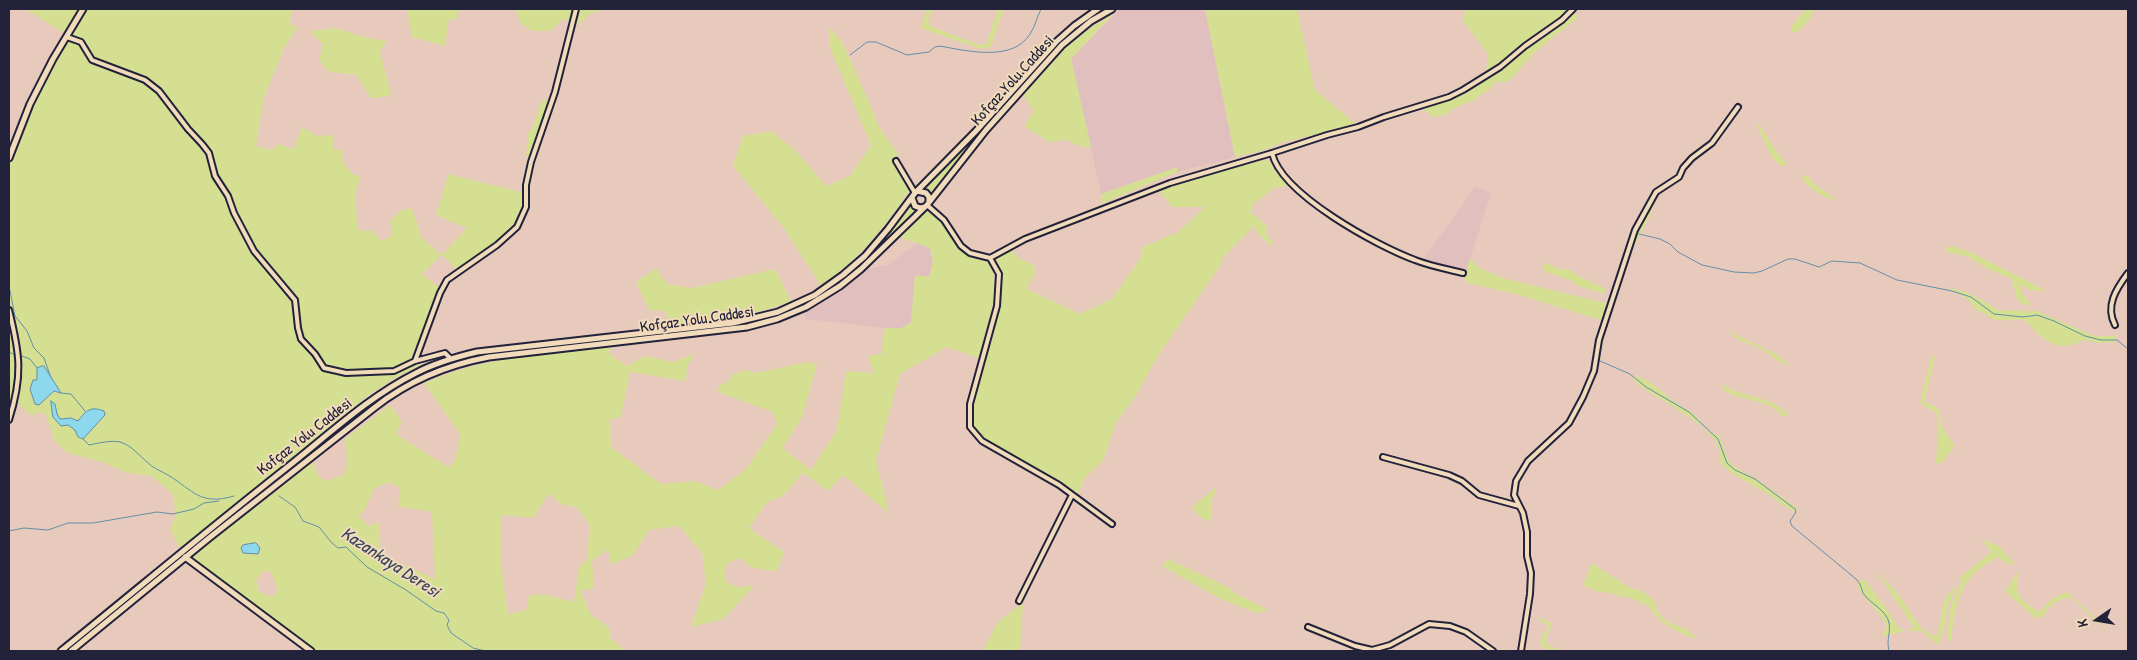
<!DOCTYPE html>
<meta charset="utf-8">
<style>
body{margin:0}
#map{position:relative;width:2137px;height:660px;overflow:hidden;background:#e8cabd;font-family:"Patrick Hand",sans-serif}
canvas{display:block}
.frame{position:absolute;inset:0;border:10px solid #22223b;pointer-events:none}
.north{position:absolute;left:2072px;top:595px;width:50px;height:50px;-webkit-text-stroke:4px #f1dbba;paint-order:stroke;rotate:257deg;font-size:14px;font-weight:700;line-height:20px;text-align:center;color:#22223b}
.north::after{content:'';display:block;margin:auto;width:18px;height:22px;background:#22223b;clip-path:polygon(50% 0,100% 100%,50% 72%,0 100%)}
</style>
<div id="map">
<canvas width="2137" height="660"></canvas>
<div class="frame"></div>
<div class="north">K</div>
</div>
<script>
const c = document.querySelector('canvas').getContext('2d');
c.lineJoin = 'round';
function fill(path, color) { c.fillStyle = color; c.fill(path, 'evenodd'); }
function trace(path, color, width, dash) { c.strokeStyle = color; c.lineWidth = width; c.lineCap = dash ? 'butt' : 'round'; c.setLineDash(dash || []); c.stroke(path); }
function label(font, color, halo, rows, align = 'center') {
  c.font = font + ' "Patrick Hand",sans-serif'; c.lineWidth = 4; c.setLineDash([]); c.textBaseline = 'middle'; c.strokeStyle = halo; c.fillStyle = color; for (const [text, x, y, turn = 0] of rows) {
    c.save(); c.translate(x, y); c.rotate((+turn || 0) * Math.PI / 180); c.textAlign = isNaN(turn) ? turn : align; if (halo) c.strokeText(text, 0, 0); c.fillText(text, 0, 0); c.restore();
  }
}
const built = new Path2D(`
 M1120,9H1205L1235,157L1177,172V167L1101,194L1071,59Z
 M1475,187L1491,193L1466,272L1423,260Z
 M917,243L930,248L933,262L929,277L915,276L911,323L901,328H885L806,319L802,312L826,299L865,269L887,265Z`);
const green = new Path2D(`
 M25,9H79L64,33Z
 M87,9H292L289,24L298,27L283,50L263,100L256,146L273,150L277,144L294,149L302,127L317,136L333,135V150L342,149L343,163L354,175L360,176L355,195L358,230L373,231L381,241L392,236L390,221L401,210L412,208L422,238L442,255L467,228L436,215L448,174L525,193C524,204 523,214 517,224C510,238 473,263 458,270L441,255L422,274L440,288L414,360L393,369L347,371L325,367L317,352L302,338L299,326L297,299L255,250L236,212L228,193L216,174L210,149L203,140L189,127L160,88L142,77L94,58L82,40L71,36Z
 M407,9H459L457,20L449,18L445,46L412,37Z
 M516,9H573L571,21L563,19L551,31H532L520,23Z
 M578,9H604L590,14L574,28Z
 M927,9H932L928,22L930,26L979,45L987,43L998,9H1004L991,47L981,49L921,28Z
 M1205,9H1297L1315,90L1357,125L1283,142L1261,151L1235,157Z
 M1466,9H1571L1561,19L1486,72L1488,54L1462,20Z
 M1806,9H1814L1810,19L1798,32H1792V25Z
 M1573,10L1578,18L1536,51L1513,77L1505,83L1497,81L1490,89L1472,101L1458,106L1445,115L1433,117L1421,108L1465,92L1501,68L1526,47L1548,33Z
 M1114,13L1071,59L1091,146L1086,148L1065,140L1049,142L1024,126L1034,111L1023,95L1073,39Z
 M829,26L842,42L866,95L879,127L899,155L893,159L909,191C883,230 859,259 821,286L783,227L733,166L743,136L771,131L796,151L826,186L850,176L871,145L829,46Z
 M336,28L367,38L387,41L380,51L391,96L371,98L356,75L329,72L319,60L323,44L309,31Z
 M68,40L80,43L92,62L144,82L160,94L201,144L213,176L229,201L253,253L293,301L296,328L299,340L314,355L323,370L346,376L365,373L394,374L416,364L421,365L393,379L369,395L180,549L170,529L175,517L174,496L152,476L127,473L102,462L68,453L55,442L46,415L40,412L31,416L18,403L22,379L21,346L9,297V165L28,116Z
 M551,98L531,157L526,156L528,133L533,127L541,102Z
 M1755,121C1767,132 1772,149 1786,162L1785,166H1781L1771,156Z
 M981,130L932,193L925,186Z
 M1256,160L1270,161L1276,172L1289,186L1276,187L1254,203L1250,212L1267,226L1266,234L1274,243L1270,245L1258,234L1254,226L1222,258L1220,266L1161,351L1135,397L1115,424L1103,461L1086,476L1077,496L1045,474L984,440L973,425V403L998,315L1001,271L993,258L1011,249L1018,258L1034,265L1035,273L1027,289L1080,314L1112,299L1140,259L1143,247L1178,232L1205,207H1172L1158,190Z
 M1178,167L1177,172L1101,204V194Z
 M1801,175L1810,178L1814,184L1837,200C1826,200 1803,185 1801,175Z
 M1657,193L1653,209L1629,257L1637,228Z
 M909,206L916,212L871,256Z
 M926,210L942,220L960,248L986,260L992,266L994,278V297L981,359L947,347L900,374L876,461L889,513L843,475L828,491L803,473L783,496L767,502L749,528L784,552L777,571L752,568L740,558L726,564V582L737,587L754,586L724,619L691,627L706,584L702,553L679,526L649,530L633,555L611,565L608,549L592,561L594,589L580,590L591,615L610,628V638L626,651H314L198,564L193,555L313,462L318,476L327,481L343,475L347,464L345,439L390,405L402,422L396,434L448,467L455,461L460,434L424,383C486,357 544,353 610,347L609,354L627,366L644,356L673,362L694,354L687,367L686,381L630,372L621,417L610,420L611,447L661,484L695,481L718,490L746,469L777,424L773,412L718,392L719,386L729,381L732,375L745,370L756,373L808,362L817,365L802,417L783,448L811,470L837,430L846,371L874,373L868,356L881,354L885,328H901L911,323L915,275L929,277L933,262L930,248L899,237ZM389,482L400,488L398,506L432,512L435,579L379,554V522L369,526L358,516L364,511L374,489ZM549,493L560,504L576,507L590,525L587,560L579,566L574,602L546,595H529L527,609L508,615L502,572V515L533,518ZM262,571L271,572L278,591L272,597L259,592L256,581Z
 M1952,246L1972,253L2047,291L2029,290L2020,284L2022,294L2031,304L2027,306L2017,300L2012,279L1986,268L1969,257L1945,251L1946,248Z
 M1470,258L1479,268L1506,279L1610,304L1604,321L1516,294L1467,283L1464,278Z
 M1548,263L1561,270L1569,269L1578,276L1606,289L1603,294L1575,285L1573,281L1546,272L1542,266Z
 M656,268L667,284L691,288L775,269L791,301C751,317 715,321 672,324L664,311L649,310L636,282Z
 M1947,287L1968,293L1986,302L1997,310L2037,311L2095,336H2115L2116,342L2101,343L2083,340C2068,350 2052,347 2038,334C2034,330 2030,324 2024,321C2014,317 2002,323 1993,319C1987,316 1984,312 1976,311L1969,300Z
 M9,325L16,372L10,402L9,401Z
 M1728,331L1776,354L1791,366C1779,363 1770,354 1759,348C1747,343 1737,341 1728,331Z
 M1934,355L1935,358L1924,402C1949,411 1935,412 1943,429C1946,434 1952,440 1955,445L1943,462L1935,464L1938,448V414L1920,403L1931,358Z
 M1633,376C1649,378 1662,391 1673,401C1684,409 1699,413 1702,427L1719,436L1728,460L1738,469L1755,478L1794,506L1798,512C1787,510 1780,502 1771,496C1753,484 1734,478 1720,463C1721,456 1719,445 1715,440C1702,421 1657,398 1637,384Z
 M1722,384C1728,387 1734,391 1740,393C1753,397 1782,402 1788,416H1783C1769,399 1742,401 1724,391Z
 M1215,488L1216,490L1211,503L1212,518L1209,521L1200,517L1192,509C1195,502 1209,495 1215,488Z
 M1981,539L1999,546L2016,565L2005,562L1997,557C1989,563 1979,568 1972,576C1956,593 1954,619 1951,641L1947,640L1950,609L1961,583L1960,577L1991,552Z
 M1168,559L1230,588L1235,593L1268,610L1256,613L1219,598L1162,566Z
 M1592,563L1628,587L1643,592L1654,600C1662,632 1682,619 1697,639L1689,637L1661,622L1648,606L1628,597H1620L1612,593L1598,592L1583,585Z
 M1875,570L1895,590L1922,629L1936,637C1946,614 1934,603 1958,585C1954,593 1949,601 1947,610C1944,626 1946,629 1938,645L1921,631H1906L1914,627Z
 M2019,570C2015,595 2017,598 2038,611L2043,609L2050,600L2067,592L2092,614L2108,633L2072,598C2059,598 2048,604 2044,616L2035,618L2005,591Z
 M1861,580H1865L1890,614L1898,627L1905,631L1881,637L1887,626C1880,611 1865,601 1857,586Z
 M1023,603L1020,651H983L997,623Z
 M1534,616L1552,623L1545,641L1548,645L1562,651H1552L1542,646L1540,641L1548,626Z`);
const water = new Path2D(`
 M44,366L61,393L54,391L39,405L35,404L30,389L33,380H37V368Z
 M51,401L55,404L57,414L60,419L71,418L78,421C86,410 91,406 104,411L105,415L83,439L78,437L75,430L68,425L61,426L53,417Z
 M256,543L260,548L258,554L243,553L241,548L243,545Z`);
const stream = new Path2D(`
 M850,55L867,42H876L907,55L929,52L935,47L940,46C967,51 1013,62 1030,34C1035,27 1037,17 1041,9
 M1639,234L1660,239L1670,244L1678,252L1702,265L1734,272L1754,273L1762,271L1788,259H1795L1819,267L1832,261L1860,263L1897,280L1952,291L1971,297L1994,314L2023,317L2037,315L2054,321L2085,336L2101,340H2117L2128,349
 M9,286L15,316L27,331L34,348L44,358L51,378
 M9,352L13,354
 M22,356L30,359L37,368
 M1600,361L1630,374L1646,387L1689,412L1718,439L1727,463L1735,470L1755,479L1795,509L1796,512L1790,521L1792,526L1856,579C1861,584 1861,588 1863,593C1870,604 1887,610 1889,623C1891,633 1886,639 1889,651
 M61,393L71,394L85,411
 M83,439L89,445C99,443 110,440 120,442C131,445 140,456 148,463C153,468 161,471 168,475C194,491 200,506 234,496
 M279,496L295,507L303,521L319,527L331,542L338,548L346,547L367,567L406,590L436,611L444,613L449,620L447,625L451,633L473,648L485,651
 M9,531L24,528L48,530L68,523H93L157,512L173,514L194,509L204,503L219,501`);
const street = new Path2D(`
 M67,37L81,42L92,60L145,80L159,91L188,129L202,144L209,153L215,176L228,196L234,213L254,251L295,300L298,328L301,339L315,354L324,368L346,373L394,371L415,361
 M1272,153C1281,194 1377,246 1415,260C1430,266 1447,269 1463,273
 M896,161L915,193
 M927,205L944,220L961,246L970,253L990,258L999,274L997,306L970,404V427L982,441L1059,485L1112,524
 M990,258L1025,239L1170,183L1272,153L1327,135L1358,127L1384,117L1449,97L1463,90L1500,67L1525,46L1562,20L1573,9
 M9,310C20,354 23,376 9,420
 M2115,325C2105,306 2116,289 2128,273
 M451,359L445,353L415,361L440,293L447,280L497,245L517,227L526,207V185L531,162L555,92L576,9
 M1383,457L1449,475L1462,481L1479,495L1519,506
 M1019,601L1072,495
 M1308,627L1355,646L1372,650L1390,645L1429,624L1450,626L1466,632L1493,651
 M1521,651L1530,594L1531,573L1527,556V532L1523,513L1514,495L1516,481L1528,461L1569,423L1583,397L1594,371L1599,340L1635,230L1656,192L1679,177L1683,168L1692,158L1712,143L1738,107`);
const secondary = new Path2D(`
 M9,158L30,104L53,59L83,9
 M917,191L926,193L929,197V202
 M912,198L915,206L920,208L925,207
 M185,557L311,651
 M61,651C135,591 209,529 285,469C327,436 368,397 416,373C435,363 456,357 477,352L733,323L778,312L815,295L843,275L865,256L888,229L915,193L976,131L1056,42L1074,26L1098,9
 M71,651L209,538L374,408C408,381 446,365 489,357L747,327L777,319L806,307L840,286L861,269L927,205L986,130L1062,45L1091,21L1112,9`);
const streetNames = [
 ["Kofçaz Yolu Caddesi",1013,81,-48],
 ["Kofçaz Yolu Caddesi",697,320,-8],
 ["Kofçaz Yolu Caddesi",305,437,-38]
];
const waterNames = [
 ["Kazankaya Deresi",390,563,33]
];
fill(built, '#e2bfbf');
fill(green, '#d4df92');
fill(water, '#8dd8ed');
trace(water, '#628fa6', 1);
trace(stream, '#628fa6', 1);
trace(street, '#22223b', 8);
trace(secondary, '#22223b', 9);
trace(street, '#f1dbba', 4);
trace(secondary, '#f1dbba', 5);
label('16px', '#22223b', '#f1dbba', streetNames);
label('italic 18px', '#37465f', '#f1dbba', waterNames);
</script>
